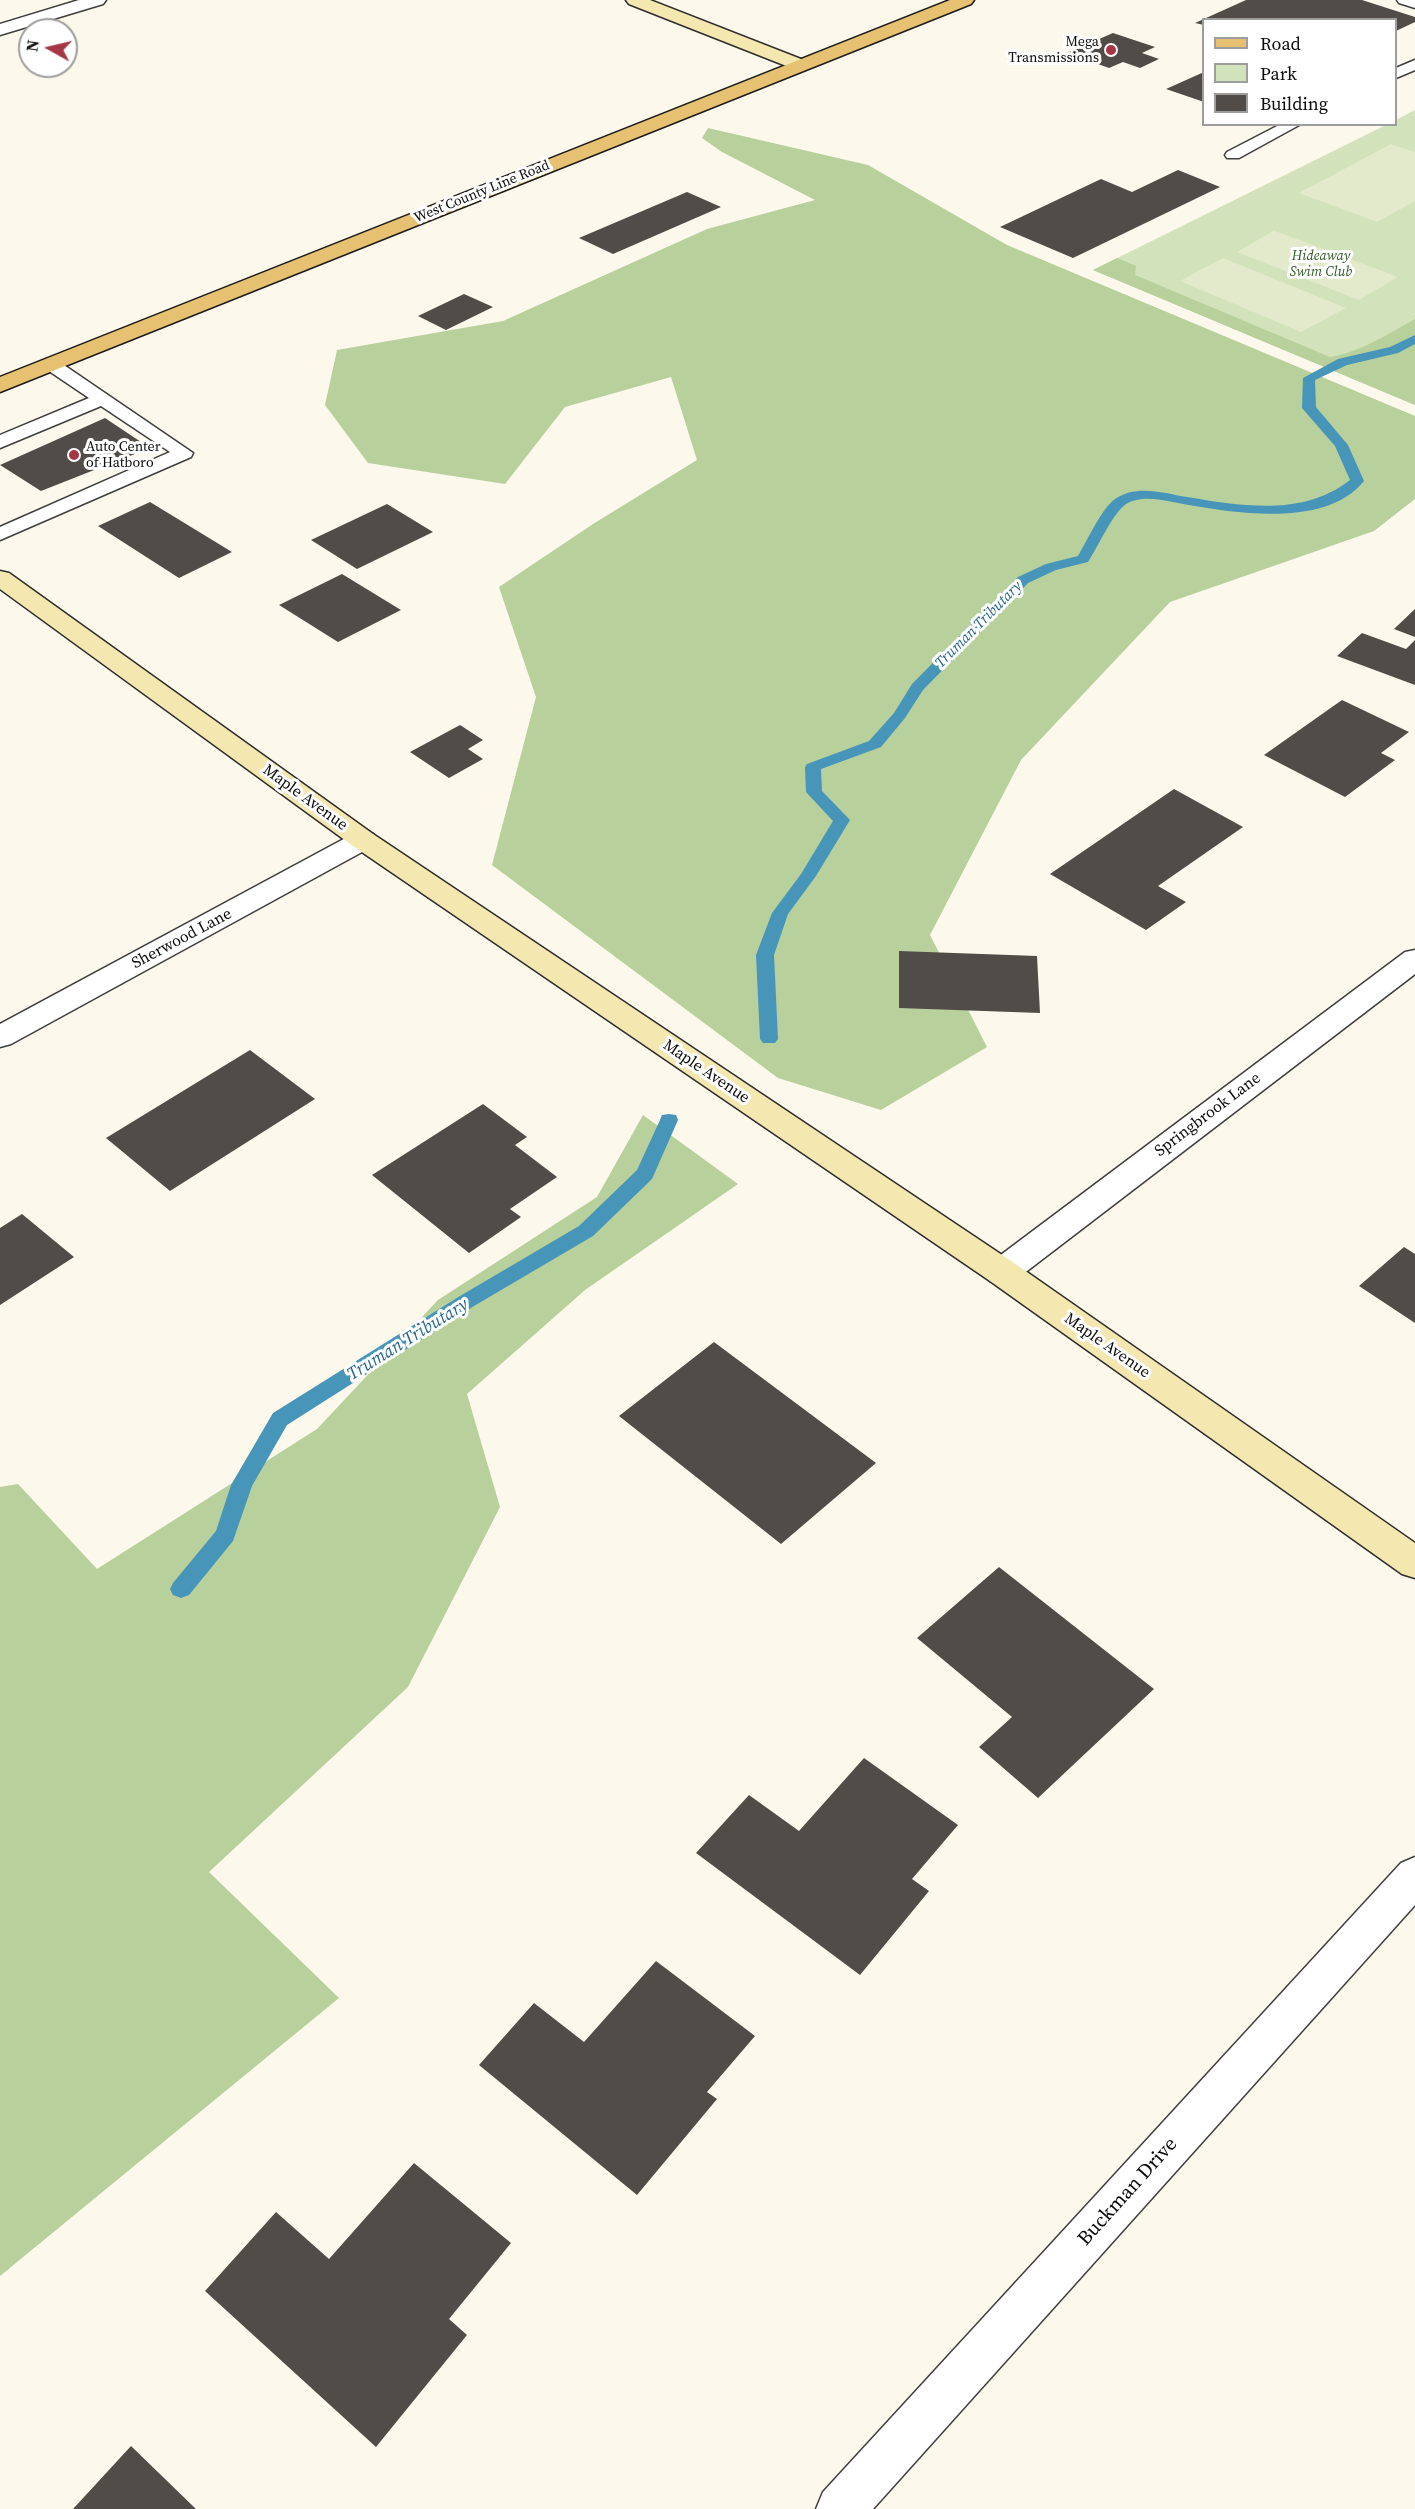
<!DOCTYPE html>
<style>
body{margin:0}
#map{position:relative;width:1415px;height:2509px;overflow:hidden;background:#fcf8eb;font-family:"Source Serif 4",serif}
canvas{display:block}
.legend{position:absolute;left:1202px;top:18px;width:195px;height:108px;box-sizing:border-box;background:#fff;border:2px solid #9d9d9d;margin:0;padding:8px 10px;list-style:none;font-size:18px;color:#0b0b0b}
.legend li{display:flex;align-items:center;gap:12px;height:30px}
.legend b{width:30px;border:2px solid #9d9d9d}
.north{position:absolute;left:18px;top:18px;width:60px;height:60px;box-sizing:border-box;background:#fff;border:2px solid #9d9d9d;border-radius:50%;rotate:278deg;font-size:16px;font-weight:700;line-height:24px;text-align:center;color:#0b0b0b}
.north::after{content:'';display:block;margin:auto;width:21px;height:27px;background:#a73644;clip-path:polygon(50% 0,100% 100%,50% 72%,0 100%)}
</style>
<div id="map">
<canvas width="1415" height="2509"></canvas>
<ul class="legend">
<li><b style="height:8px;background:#e6c172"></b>Road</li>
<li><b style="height:16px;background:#d2e2ba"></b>Park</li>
<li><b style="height:16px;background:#524c49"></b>Building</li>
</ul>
<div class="north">N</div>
</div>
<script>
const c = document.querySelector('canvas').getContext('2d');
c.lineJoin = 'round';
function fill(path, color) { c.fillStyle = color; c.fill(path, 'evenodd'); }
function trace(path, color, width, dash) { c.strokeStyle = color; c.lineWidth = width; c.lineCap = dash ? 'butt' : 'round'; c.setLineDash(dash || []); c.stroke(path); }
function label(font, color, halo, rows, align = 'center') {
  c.font = font + ' "Source Serif 4",serif'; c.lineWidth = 6; c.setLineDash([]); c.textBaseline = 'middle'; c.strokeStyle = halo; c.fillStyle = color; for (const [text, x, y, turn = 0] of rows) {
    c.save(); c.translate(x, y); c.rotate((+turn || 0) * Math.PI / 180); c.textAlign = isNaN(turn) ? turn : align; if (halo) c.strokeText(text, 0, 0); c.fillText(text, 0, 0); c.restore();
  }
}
const green = new Path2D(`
 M1415,110V405L1093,270L1386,125L1396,124V120Z`);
const forest = new Path2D(`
 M708,128L868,165L1007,245L1415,416V499L1374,531L1170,602L1021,760L930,935L987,1047L881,1110L778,1078L492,865L536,697L499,587L593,524L697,460L671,377L565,407L505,484L368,463L325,405L337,350L503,321L707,229L815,200L722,152L702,138Z
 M1117,258L1136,266L1135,275L1330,357C1361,352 1388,334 1415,319V405L1093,270Z
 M643,1115L738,1184L585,1290L467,1394L500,1507L408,1687L209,1872L339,1998L0,2276V1487L18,1484L97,1569L317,1429L438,1300L597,1197Z`);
const pitch = new Path2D(`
 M1391,144L1415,152V201L1377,222L1299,193Z
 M1275,230V231L1398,277L1359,300L1237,252Z
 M1223,258L1346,308L1301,332L1180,281Z`);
const stream = new Path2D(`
 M1415,335V344L1398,353L1347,365L1315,380L1316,407L1348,445L1364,481C1327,527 1240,514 1189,505C1170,502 1144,493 1126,504C1112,514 1098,547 1088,562L1056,570L1028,583L923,690L905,718L881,747L821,769L822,791L850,820L816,876L788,914L774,955L778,1039L775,1043H763L760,1039L756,955L772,913L801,874L833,821L806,792L805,767L807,764L869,741L894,713L912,684L1018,577L1046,564L1078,556C1087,541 1102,508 1115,499C1136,484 1164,493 1187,497C1242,506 1303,517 1350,480L1335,446L1302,408L1303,378L1338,359L1390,347Z
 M669,1114L676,1115L678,1120L652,1179L593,1236L474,1306L287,1425L252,1486L233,1541L189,1595L181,1598L173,1595L170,1589L173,1583L216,1531L231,1485L273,1413L460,1296L579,1226L637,1170L660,1120L662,1115Z`);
const building = new Path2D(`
 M1246,0H1362L1415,17V22L1396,31V20H1204V25L1195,23Z
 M1113,33L1155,47L1142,53L1159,59L1140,68L1123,62L1109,68L1067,53Z
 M1204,72V102L1166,89Z
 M1178,170L1220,187L1073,258L1000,227L1101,179L1132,192Z
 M687,192L721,207L613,254L579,238Z
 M464,294L493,307L446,330L418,316Z
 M105,418L150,448L41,491L0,465Z
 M150,502L232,552L179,578L98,526Z
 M387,504L433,532L357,569L311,540Z
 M342,574L401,610L338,642L279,605Z
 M1415,609V637L1394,629Z
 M1362,633L1406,649L1415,640V685L1337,656Z
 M1342,700L1409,732L1381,753L1395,760L1345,797L1264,755Z
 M460,725L483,740L468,749L483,759L449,778L410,752Z
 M1174,789L1243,827L1158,886L1186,902L1146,930L1050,874Z
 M899,951L1037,956L1040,1013L899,1008Z
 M250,1050L315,1099L170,1191L106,1138Z
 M483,1104L527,1137L515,1145L557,1177L510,1209L521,1217L469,1253L372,1175Z
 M22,1214L74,1257L0,1305V1228Z
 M1404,1247L1415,1254V1323L1359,1286Z
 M714,1342L876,1463L781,1544L619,1416Z
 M999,1567L1154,1689L1038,1798L979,1747L1012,1717L917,1638Z
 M864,1758L958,1825L912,1879L929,1891L860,1975L696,1853L749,1795L799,1831Z
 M656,1961L755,2036L707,2092L717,2099L637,2195L479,2065L534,2003L584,2042Z
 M414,2163L511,2243L449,2319L467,2335L376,2447L205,2291L276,2212L329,2259Z
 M131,2446L196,2509H73Z`);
const lane = new Path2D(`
 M1397,0H1415V8L1399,3Z
 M1415,60V70L1396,78V68Z
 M1281,124H1301L1239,158H1227L1225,155L1227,152Z
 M52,360L58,361L193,453L191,457L0,540V527L170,452L101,406L0,448V435L89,398L46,369L43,365L46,361Z`);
const street = new Path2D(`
 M79,0H106L103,4L0,35V24Z
 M363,831L373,834L377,840L373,846L11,1044L0,1047V1024L353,834Z
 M1415,950V974L1014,1281L1002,1284L990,1281L985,1272L990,1263L1405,952Z
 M1415,1857V1905L873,2509H816L823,2492L1401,1863Z`);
const secondary = new Path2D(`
 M626,0H650L806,61L809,65L806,69H794L629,4Z
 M0,571L9,573L373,834L1014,1263L1415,1543V1578L1402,1574L990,1281L353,846L0,589Z`);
const primary = new Path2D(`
 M950,0H974L971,4L0,392V377Z`);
const markers = [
 [1111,50,6,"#a73644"],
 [74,455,6,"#a73644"]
];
const farPoinames = [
 ["Mega",1099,42],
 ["Transmissions",1099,58],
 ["Auto Center",86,447,"left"],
 ["of Hatboro",86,463,"left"]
];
const farStreetnames = [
 ["West County Line Road",482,192,-22]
];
const farParknames = [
 ["Hideaway",1321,256],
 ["Swim Club",1321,272]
];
const farWaternames = [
 ["Truman Tributary",979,625,-45]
];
const streetNames = [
 ["Maple Avenue",305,798,36],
 ["Sherwood Lane",182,939,-28],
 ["Maple Avenue",706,1072,34],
 ["Springbrook Lane",1208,1115,-37],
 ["Maple Avenue",1107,1346,35]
];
const waterNames = [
 ["Truman Tributary",408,1340,-32]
];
const nearStreetnames = [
 ["Buckman Drive",1128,2192,-48]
];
fill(green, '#d2e2ba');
fill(forest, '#b7d09c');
fill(pitch, '#e2eacb');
fill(stream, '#4895ba');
fill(building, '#524c49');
trace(lane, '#3e3e3e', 3);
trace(street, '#3e3e3e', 3);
trace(secondary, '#2d2d2d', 3);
trace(primary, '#1c1c1c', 3);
fill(lane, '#fff');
fill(street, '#fff');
fill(secondary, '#f4e7af');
fill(primary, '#e6c172');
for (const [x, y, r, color] of markers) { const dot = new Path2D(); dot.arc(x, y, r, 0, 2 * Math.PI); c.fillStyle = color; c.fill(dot); trace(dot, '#fff', 2); }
label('14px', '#0b0b0b', '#fff', farPoinames, 'right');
label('14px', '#0b0b0b', '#fff', farStreetnames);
label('italic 14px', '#335925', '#fff', farParknames);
label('italic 15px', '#26668b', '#fff', farWaternames);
label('16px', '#0b0b0b', '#fff', streetNames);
label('italic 18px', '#26668b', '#fff', waterNames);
label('20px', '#0b0b0b', '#fff', nearStreetnames);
</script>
